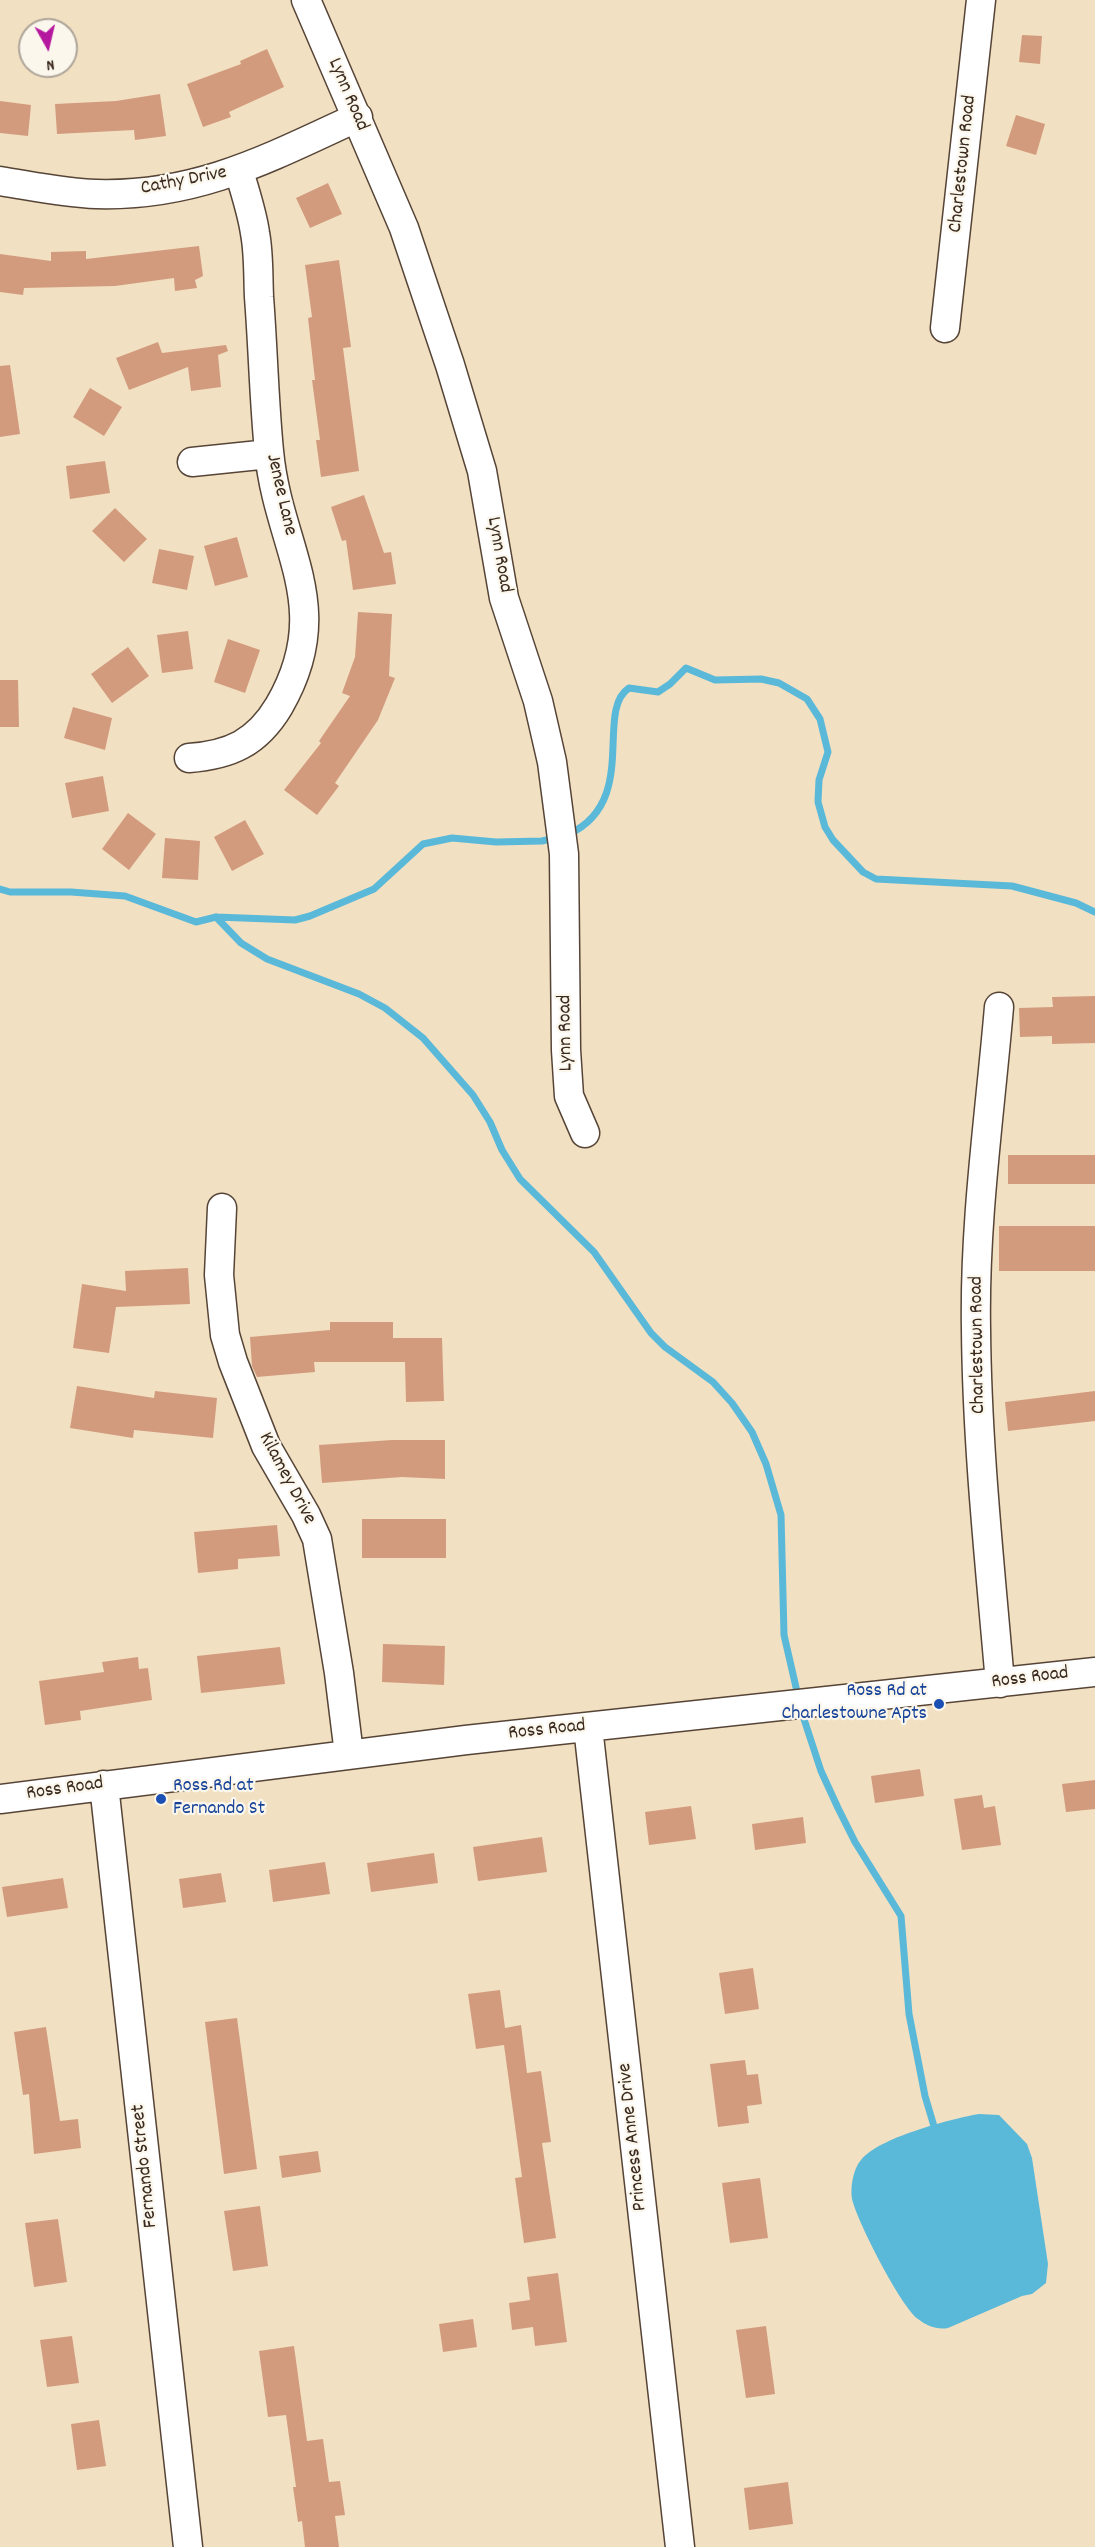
<!DOCTYPE html>
<style>
body{margin:0}
#map{position:relative;width:1095px;height:2547px;overflow:hidden;background:#f2e0c2;font-family:Dekko,sans-serif}
canvas{display:block}
.north{position:absolute;left:18px;top:18px;width:60px;height:60px;box-sizing:border-box;background:#fbf7ec;border:2px solid #aea59a;border-radius:50%;rotate:172deg;font-size:16px;font-weight:700;line-height:24px;text-align:center;color:#3b2a1e}
.north::after{content:'';display:block;margin:auto;width:21px;height:27px;background:#b5179e;clip-path:polygon(50% 0,100% 100%,50% 72%,0 100%)}
</style>
<div id="map">
<canvas width="1095" height="2547"></canvas>
<div class="north">N</div>
</div>
<script>
const c = document.querySelector('canvas').getContext('2d');
c.lineJoin = 'round';
function fill(path, color) { c.fillStyle = color; c.fill(path, 'evenodd'); }
function trace(path, color, width, dash) { c.strokeStyle = color; c.lineWidth = width; c.lineCap = dash ? 'butt' : 'round'; c.setLineDash(dash || []); c.stroke(path); }
function label(font, color, halo, rows, align = 'center') {
  c.font = font + ' Dekko,sans-serif'; c.lineWidth = 4.5; c.setLineDash([]); c.textBaseline = 'middle'; c.strokeStyle = halo; c.fillStyle = color; for (const [text, x, y, turn = 0] of rows) {
    c.save(); c.translate(x, y); c.rotate((+turn || 0) * Math.PI / 180); c.textAlign = isNaN(turn) ? turn : align; if (halo) c.strokeText(text, 0, 0); c.fillText(text, 0, 0); c.restore();
  }
}
const water = new Path2D(`
 M979,2114L999,2115L1027,2144L1032,2158L1048,2264L1046,2283L1032,2294L1022,2296L948,2328C937,2330 927,2326 918,2319C901,2307 857,2221 852,2199C850,2188 853,2169 861,2160C878,2138 950,2119 979,2114Z`);
const stream = new Path2D(`
 M569,834C640,801 594,711 629,688L658,692L670,684L686,668L715,680L761,679L779,683L807,699L820,719L828,752L819,780L818,802L825,827L833,840L863,872L876,879L1012,886L1076,903L1095,912
 M0,889L10,892H71L125,896L196,922L216,917L295,920L310,916L374,889L423,844L452,838L496,842L542,841L555,838
 M216,917L241,943L267,959L359,994L385,1008L423,1038L473,1095L490,1122L502,1150L520,1179L594,1252L651,1333L665,1347L713,1382L732,1403L752,1432L766,1464L781,1515L784,1635L798,1696
 M801,1710L821,1771L838,1808L855,1842L901,1916L909,2014L925,2096L936,2133`);
const building = new Path2D(`
 M1022,35L1042,36L1040,64L1019,62Z
 M267,49L284,87L229,112L231,117L203,127L187,84L241,64L240,61Z
 M160,94L166,136L135,140L134,130L57,134L55,104L116,101Z
 M0,101L31,105L28,136L0,133Z
 M1016,115L1045,124L1036,155L1006,146Z
 M328,183L342,214L310,228L296,198Z
 M199,246L203,276L195,280L197,288L175,291L174,278L115,286L24,288L23,295L0,292V254L51,261V252L86,251V259Z
 M339,260L351,347L343,348L359,471L321,477L316,440H320L312,380H315L308,318L312,317L305,265Z
 M158,342L162,353L226,345L228,351L218,355L221,387L191,391L188,367L129,390L116,358Z
 M10,365L20,434L0,437V366Z
 M90,388L122,407L104,436L73,417Z
 M105,461L110,493L70,499L66,466Z
 M364,495L384,553L391,552L396,584L353,590L346,540L342,541L331,507Z
 M115,508L147,539L124,562L92,531Z
 M237,537L248,577L215,586L204,546Z
 M159,549L194,556L187,590L152,583Z
 M358,612L392,614L389,676L395,678L378,720L335,783L339,786L317,815L284,790L321,743L319,741L350,696L342,693L355,657Z
 M188,631L193,669L162,673L157,635Z
 M228,639L260,650L245,693L214,682Z
 M128,647L149,676L112,703L91,674Z
 M0,680H18L19,727H0Z
 M73,707L112,718L105,750L64,738Z
 M103,776L109,811L72,818L65,783Z
 M128,813L156,834L129,870L102,849Z
 M245,820L264,854L232,871L214,837Z
 M165,838L200,841L198,880L162,878Z
 M1095,996V1043L1052,1044V1036L1020,1037L1019,1008L1053,1007L1052,997Z
 M1008,1155H1095V1184H1008Z
 M999,1226H1095V1271H999Z
 M188,1268L190,1304L116,1307L109,1353L73,1348L82,1284L126,1291L125,1271Z
 M330,1322H393V1338H442L444,1401L406,1402L405,1362H314L315,1372L257,1377L252,1366L250,1337L330,1330Z
 M77,1386L154,1398L155,1391L217,1398L213,1438L134,1430L133,1438L70,1428Z
 M1095,1391V1421L1008,1431L1005,1402Z
 M392,1440H445V1479L402,1477L322,1483L319,1445Z
 M362,1519H446V1558H362Z
 M277,1525L280,1556L238,1559V1569L198,1573L194,1532Z
 M383,1644L445,1646L444,1685L382,1682Z
 M280,1647L285,1684L201,1693L197,1656Z
 M138,1657L139,1669L148,1668L152,1700L80,1711L81,1720L45,1725L39,1681L104,1672L102,1662Z
 M920,1769L924,1796L875,1803L871,1776Z
 M1095,1780V1809L1066,1812L1062,1784Z
 M982,1795L984,1808L995,1806L1001,1845L962,1850L954,1799Z
 M691,1806L696,1839L649,1845L645,1812Z
 M803,1817L806,1843L755,1850L752,1824Z
 M542,1837L547,1872L478,1881L473,1847Z
 M434,1853L438,1883L371,1892L367,1863Z
 M325,1862L330,1894L273,1902L269,1870Z
 M221,1873L226,1902L183,1908L179,1879Z
 M63,1878L68,1908L7,1917L2,1887Z
 M753,1968L759,2009L725,2014L719,1973Z
 M500,1990L505,2028L521,2025L527,2073L541,2071L551,2142L542,2143L556,2238L524,2243L515,2178L522,2177L504,2045L476,2049L468,1994Z
 M237,2018L257,2169L224,2174L205,2022Z
 M46,2027L60,2121L78,2119L81,2148L34,2154L29,2094L23,2095L14,2032Z
 M745,2060L747,2075L758,2074L762,2104L747,2106L749,2123L718,2127L710,2064Z
 M318,2151L321,2172L282,2178L279,2156Z
 M760,2178L768,2238L730,2243L722,2183Z
 M260,2206L268,2266L233,2271L224,2211Z
 M58,2219L67,2282L34,2287L25,2223Z
 M558,2273L567,2342L535,2346L533,2327L512,2330L509,2303L530,2300L527,2277Z
 M473,2319L477,2347L443,2352L439,2324Z
 M766,2326L775,2394L746,2398L736,2330Z
 M72,2336L79,2383L47,2387L40,2340Z
 M294,2346L307,2441L323,2439L329,2482L340,2481L345,2515L335,2516L339,2547H305L302,2521L298,2522L293,2487H296L286,2415L268,2417L259,2351Z
 M99,2420L106,2466L77,2470L71,2424Z
 M788,2482L793,2524L749,2530L744,2488Z`);
const minor = new Path2D(`
 M306,0L404,228L450,365L482,471L504,598L538,701L552,762L564,854L566,1050L569,1096L585,1133
 M0,181C32,186 64,193 96,194C197,197 269,158 358,117
 M945,328L981,0
 M192,462L269,454
 M189,758C230,755 257,743 279,706C337,606 278,549 269,451C264,400 263,348 259,297C258,276 259,254 255,233C252,212 245,192 239,171
 M999,1007C990,1113 974,1222 976,1329C977,1447 990,1565 1000,1683
 M222,1208L219,1275L225,1335L233,1362L266,1446L306,1515L317,1539L339,1673L349,1754
 M588,1727L680,2547
 M104,1785L188,2547
 M0,1799L466,1740L1095,1672`);
const markers = [
 [939,1704,6,"#1a4fb4"],
 [161,1799,6,"#1a4fb4"]
];
const streetNames = [
 ["Lynn Road",347,95,67],
 ["Charlestown Road",964,164,-84],
 ["Cathy Drive",184,182,-11],
 ["Jenee Lane",280,495,77],
 ["Lynn Road",498,555,80],
 ["Lynn Road",567,1033,-91],
 ["Charlestown Road",979,1345,-91],
 ["Kilamey Drive",286,1479,62],
 ["Ross Road",1030,1679,-7],
 ["Ross Road",547,1731,-6],
 ["Ross Road",65,1790,-8],
 ["Princess Anne Drive",634,2137,-96],
 ["Fernando Street",146,2166,-96]
];
const transitNames = [
 ["Ross Rd at",927,1692],
 ["Charlestowne Apts",927,1715],
 ["Ross Rd at",173,1787,"left"],
 ["Fernando St",173,1810,"left"]
];
fill(water, '#5ab9d9');
trace(stream, '#5ab9d9', 7);
fill(building, '#d39b7e');
trace(minor, '#564537', 31);
trace(minor, '#fff', 28);
for (const [x, y, r, color] of markers) { const dot = new Path2D(); dot.arc(x, y, r, 0, 2 * Math.PI); c.fillStyle = color; c.fill(dot); trace(dot, '#fbf7ec', 2); }
label('20px', '#3b2a1e', '#fbf7ec', streetNames);
label('20px', '#164399', '#fbf7ec', transitNames, 'right');
</script>
